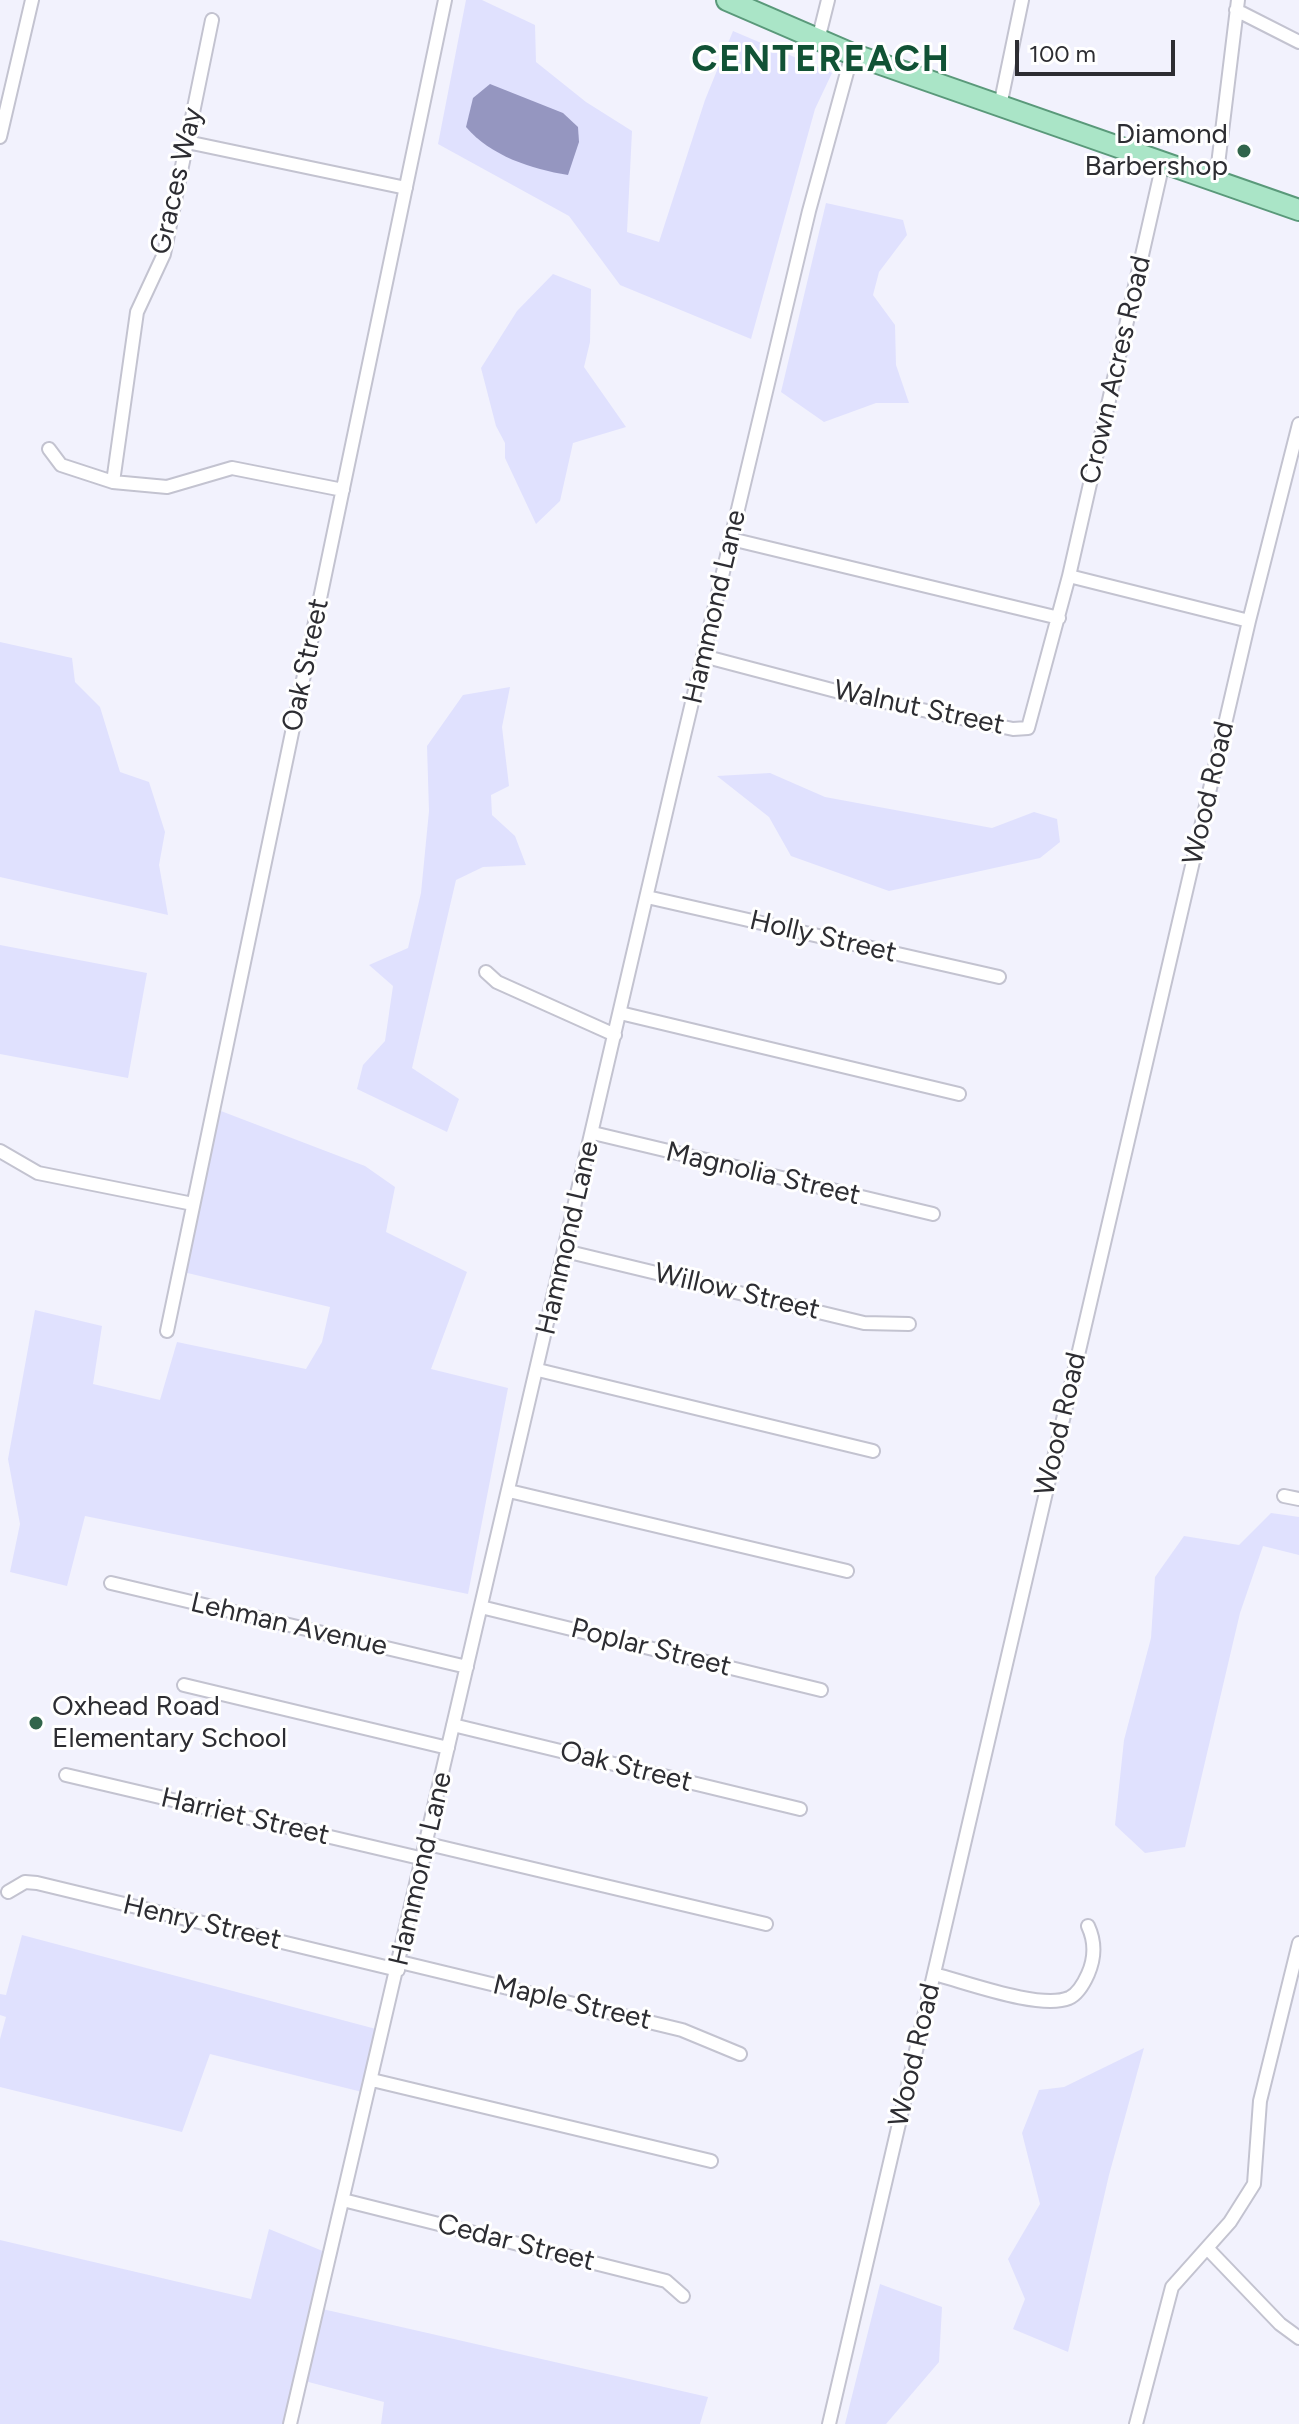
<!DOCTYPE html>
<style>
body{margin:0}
#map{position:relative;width:1299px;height:2424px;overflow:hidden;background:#f2f2fd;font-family:Figtree,sans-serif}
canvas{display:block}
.scale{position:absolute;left:1015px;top:40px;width:160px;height:36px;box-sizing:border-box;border:4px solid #2d2d32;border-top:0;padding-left:10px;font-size:24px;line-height:28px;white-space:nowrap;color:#2d2d32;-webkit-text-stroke:6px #fff;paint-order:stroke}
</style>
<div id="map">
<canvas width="1299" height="2424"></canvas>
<div class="scale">100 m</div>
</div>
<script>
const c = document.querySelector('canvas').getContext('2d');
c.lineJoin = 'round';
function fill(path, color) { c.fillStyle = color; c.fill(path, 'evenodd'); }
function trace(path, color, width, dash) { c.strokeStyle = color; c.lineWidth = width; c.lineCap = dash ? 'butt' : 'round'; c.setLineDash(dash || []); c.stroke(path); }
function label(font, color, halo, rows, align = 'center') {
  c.font = font + ' Figtree,sans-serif'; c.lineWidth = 6; c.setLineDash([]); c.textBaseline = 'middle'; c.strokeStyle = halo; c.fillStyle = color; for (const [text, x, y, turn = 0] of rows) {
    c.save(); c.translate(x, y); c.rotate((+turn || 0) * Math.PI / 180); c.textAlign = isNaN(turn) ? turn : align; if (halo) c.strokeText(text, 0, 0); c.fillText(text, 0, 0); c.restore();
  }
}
const green = new Path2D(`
 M466,0H482L535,25L536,62L586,102L632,131L627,232L659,242L705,100L733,31L832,73L815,109L751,339L620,285L569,216L438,144Z
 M826,203L903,220L907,235L879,272L873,295L895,325L896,365L909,403H876L824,422L781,392Z
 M553,274L591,289L590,342L584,367L626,427L573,443L560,501L536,524L505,458V443L496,426L481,368L517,311Z
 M0,642L72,658L75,682L100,707L120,772L149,782L165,832L159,865L168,915L0,877Z
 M510,687L502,727L509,786L491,795L492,815L515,836L526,865L483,867L456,880L412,1068L459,1099L447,1132L357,1089L363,1065L385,1041L393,986L369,965L408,948L421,893L429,811L427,746L463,695Z
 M770,773L825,797L992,828L1034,812L1057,819L1060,842L1040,858L889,891L791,856L769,817L717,776Z
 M0,945L147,973L128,1078L0,1054Z
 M213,1108L365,1166L395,1187L386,1232L467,1272L431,1369L508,1388L468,1594L85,1516L67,1586L10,1572L20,1524L8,1459L35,1310L102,1326L93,1384L160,1400L177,1342L306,1369L322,1342L330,1307L179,1271Z
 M1271,1513L1299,1517V1555L1263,1546L1240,1613L1185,1847L1145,1853L1115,1825L1124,1740L1151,1638L1155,1577L1184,1536L1239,1545Z
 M22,1935L376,2029L362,2092L210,2054L182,2132L0,2087V2039L6,2017L0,2015V1994L6,1995Z
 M1144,2048L1109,2175L1068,2352L1013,2329L1025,2299L1008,2259L1040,2204L1022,2133L1039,2090L1064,2087Z
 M269,2229L330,2254L318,2308L708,2397L700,2424H381L384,2402L301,2380L290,2424H0V2240L251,2299Z
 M880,2284L942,2307L939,2362L886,2424H845Z`);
const water = new Path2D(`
 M490,84L563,113L578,127L579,142L568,175C531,169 491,156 466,127L473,98Z`);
const street = new Path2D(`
 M1236,10L1299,42
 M818,40L828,0
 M1000,106L1022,0
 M0,137L32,0
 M187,142L406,188
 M1216,181L1238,0
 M49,449L61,465L113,482L167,487L232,468L343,490
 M113,482L137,312L164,254L212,20
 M731,539L1059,618
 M1069,576L1249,621
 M703,656L851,695L1013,729L1028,728L1069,576L1163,163
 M647,897L999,977
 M486,972L497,982L615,1035
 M620,1013L959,1094
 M593,1133L933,1214
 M0,1151L38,1173L193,1204
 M565,1251L864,1323L909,1324
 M167,1331L445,0
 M538,1370L873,1451
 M509,1491L847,1571
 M1284,1496L1299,1499
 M111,1583L467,1667
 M481,1607L821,1690
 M184,1685L448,1748
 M453,1725L800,1809
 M66,1775L424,1859
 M428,1844L766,1924
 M8,1892L25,1882L37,1883L398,1970
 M400,1962L682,2030L740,2054
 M934,1974C966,1982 1040,2010 1069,1998C1078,1994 1084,1983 1088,1974C1095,1958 1095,1941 1088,1926
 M372,2080L711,2161
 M343,2200L666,2281L683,2296
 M1207,2248L1280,2324L1299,2338
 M290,2424L674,778L809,211L852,54
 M829,2424L1249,621L1299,424
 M1136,2424L1172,2287L1230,2222L1254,2184L1260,2101L1299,1943`);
const primary = new Path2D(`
 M727,0L852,54L1299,210`);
const markers = [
 [1244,151,8,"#31654b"],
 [36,1723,8,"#31654b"]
];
const poiNames = [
 ["Diamond",1228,135],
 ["Barbershop",1228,167],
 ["Oxhead Road",52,1707,"left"],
 ["Elementary School",52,1739,"left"]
];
const streetNames = [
 ["Graces Way",177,181,-77],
 ["Crown Acres Road",1116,370,-77],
 ["Hammond Lane",715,607,-77],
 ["Oak Street",306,665,-78],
 ["Walnut Street",919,708,12],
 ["Wood Road",1209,793,-77],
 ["Holly Street",823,937,13],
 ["Magnolia Street",763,1174,13],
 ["Hammond Lane",568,1238,-77],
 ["Willow Street",737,1292,13],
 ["Wood Road",1061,1424,-77],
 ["Lehman Avenue",289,1625,13],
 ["Poplar Street",651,1648,14],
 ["Oak Street",626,1767,14],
 ["Harriet Street",245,1817,13],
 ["Hammond Lane",421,1869,-77],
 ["Henry Street",202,1923,13],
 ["Maple Street",572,2003,13],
 ["Wood Road",915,2055,-77],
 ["Cedar Street",516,2243,14]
];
const districtNames = [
 ["CENTEREACH",821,60]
];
fill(green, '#e0e1fe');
fill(water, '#9596c0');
trace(street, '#c3c3d0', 16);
trace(primary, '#5a997a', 24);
trace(street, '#fff', 12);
trace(primary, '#aae5c7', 20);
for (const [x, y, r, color] of markers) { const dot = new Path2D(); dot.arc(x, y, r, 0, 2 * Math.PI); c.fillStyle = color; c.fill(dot); trace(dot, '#fff', 3); }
label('28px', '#2d2d32', '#fff', poiNames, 'right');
label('28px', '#2d2d32', '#fff', streetNames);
c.letterSpacing = '2px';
label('bold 36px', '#115235', '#fff', districtNames);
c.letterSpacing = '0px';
</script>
